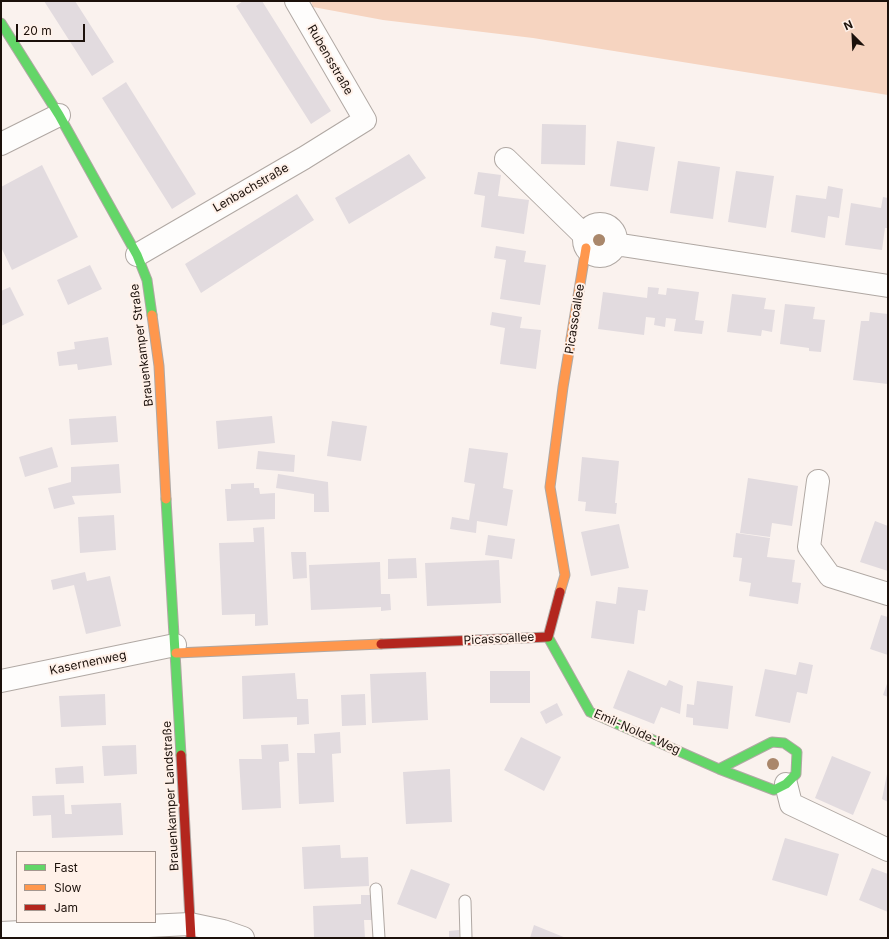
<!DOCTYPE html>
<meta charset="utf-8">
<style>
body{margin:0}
#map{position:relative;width:889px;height:939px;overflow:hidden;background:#faf2ee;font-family:Inter,sans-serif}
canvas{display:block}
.frame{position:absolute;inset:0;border:2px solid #1c110b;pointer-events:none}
.legend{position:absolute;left:16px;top:851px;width:140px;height:72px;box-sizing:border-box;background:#fff1e9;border:1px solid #a49790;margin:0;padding:5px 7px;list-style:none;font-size:12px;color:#1c110b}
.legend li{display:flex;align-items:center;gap:8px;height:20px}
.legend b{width:20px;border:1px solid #a49790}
.north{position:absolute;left:833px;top:16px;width:40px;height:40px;-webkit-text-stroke:3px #fff1e9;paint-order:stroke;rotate:336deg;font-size:11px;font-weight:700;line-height:16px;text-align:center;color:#1c110b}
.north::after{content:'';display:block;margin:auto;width:14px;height:18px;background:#1c110b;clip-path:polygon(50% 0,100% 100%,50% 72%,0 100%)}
.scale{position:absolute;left:16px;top:24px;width:69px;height:18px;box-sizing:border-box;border:2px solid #1c110b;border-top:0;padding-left:5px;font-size:12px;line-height:14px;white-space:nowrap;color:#1c110b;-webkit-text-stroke:3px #fff1e9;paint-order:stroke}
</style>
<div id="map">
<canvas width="889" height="939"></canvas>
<div class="frame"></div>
<ul class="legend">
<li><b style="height:5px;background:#63d668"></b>Fast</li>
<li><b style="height:5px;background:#ff974d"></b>Slow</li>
<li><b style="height:5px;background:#b3261e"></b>Jam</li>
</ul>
<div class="north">N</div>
<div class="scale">20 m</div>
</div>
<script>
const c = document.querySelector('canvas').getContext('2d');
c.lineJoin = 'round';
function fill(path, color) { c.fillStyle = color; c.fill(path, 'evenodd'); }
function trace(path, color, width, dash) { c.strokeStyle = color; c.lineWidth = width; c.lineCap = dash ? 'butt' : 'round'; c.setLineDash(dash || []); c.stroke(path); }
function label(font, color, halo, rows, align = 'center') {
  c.font = font + ' Inter,sans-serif'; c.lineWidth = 4; c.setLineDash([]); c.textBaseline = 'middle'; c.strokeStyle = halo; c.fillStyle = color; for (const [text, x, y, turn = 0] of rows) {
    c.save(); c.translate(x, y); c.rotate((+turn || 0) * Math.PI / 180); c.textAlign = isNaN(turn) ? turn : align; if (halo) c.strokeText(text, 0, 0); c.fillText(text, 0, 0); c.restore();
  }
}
const green = new Path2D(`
 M311,1H888V95L533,38L383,20L313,7Z`);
const building = new Path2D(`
 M44,1H75L114,62L92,76Z
 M243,1H262L331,111L311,124L236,6Z
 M126,82L196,194L172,209L102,98Z
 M542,124L586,125L585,165L541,164Z
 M617,141L655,147L648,191L610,186Z
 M409,154L426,178L349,224L335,198Z
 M678,161L720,167L713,219L670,213Z
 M42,165L78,237L12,270L1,247V187Z
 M736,171L774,176L766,228L728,222Z
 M478,172L501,175L498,196L529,200L524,234L481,227L485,196L474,194Z
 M828,186L843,189L839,218L828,216L825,238L791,232L796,195L826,199Z
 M297,194L314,220L201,293L185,264Z
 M883,197L888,198V228H885L882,250L845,245L851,203L881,208Z
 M496,246L526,251L524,262L546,265L540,305L500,299L506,260L494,258Z
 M90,265L102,289L68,305L57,280Z
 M10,287L24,315L1,326V291Z
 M648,287L659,288L658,294L666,295L667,288L699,292L695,320L704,321L702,334L674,331L676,319L666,318L665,327L654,325L655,318L646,317L644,335L598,329L603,292L647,298Z
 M732,294L766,298L764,309L775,310L772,332L762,330L761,336L727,332Z
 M785,304L815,307L813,319L825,320L821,352L809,351V348L780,344Z
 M492,312L522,317L520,328L541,330L536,369L500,364L505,328L490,325Z
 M870,312L888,314V384L853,380L861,321H869Z
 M108,337L112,365L78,370L77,364L59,366L57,352L75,349L74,342Z
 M116,416L118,442L71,445L69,419Z
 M272,416L275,443L218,449L216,421Z
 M332,421L367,426L361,461L327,456Z
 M52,447L58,467L25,477L19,457Z
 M469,448L508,453L503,488L513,490L507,526L477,521L476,533L450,529L452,517L469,520L475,484L464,482Z
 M258,451L295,455L294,472L256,469Z
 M582,457L619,461L615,503H617L616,514L585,511L586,502L578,501Z
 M119,464L121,493L72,496L75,504L54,509L48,488L71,482V467Z
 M278,474L328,482L329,512H314V494L276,488Z
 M748,478L798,486L792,526L772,523L770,537L740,533Z
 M254,483V488H259L260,494L275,493V519L227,521L225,489H231V484Z
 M114,515L116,550L80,553L78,517Z
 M875,521L888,526V571L860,562Z
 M619,524L629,568L591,576L581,532Z
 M264,527L268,625L255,626V614L222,615L219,543L254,542L253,528Z
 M736,533L770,538L767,557L795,560L792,582L801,583L798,604L749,596L751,583L739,581L742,558L733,557Z
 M488,535L515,539L512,559L485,555Z
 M291,552H306L307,578L293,579Z
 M416,558L417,578L388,579V559Z
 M499,560L501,603L427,606L425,563Z
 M380,562L381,594H390L391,610L381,611V607L311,610L309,565Z
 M85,572L87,581L110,576L121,626L86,634L74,585L53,590L51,580Z
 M618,587L648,590L645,611L638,610L634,644L591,638L596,601L616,604Z
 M881,615L888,617V655L870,649Z
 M799,662L813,665L807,694L797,692L790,723L755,716L765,669L796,675Z
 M628,670L666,686L669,680L683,686L680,714L661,707L654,724L613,708Z
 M490,671H530V703H490Z
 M426,672L428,720L372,723L370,674Z
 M295,673L297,699H308L309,724L297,725V717L243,719L242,676Z
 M697,681L733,686L728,729L693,725V718L686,717L687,704L694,705Z
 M888,681V697L883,695Z
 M105,694L106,725L61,727L59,696Z
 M365,694L366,725L342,726L341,695Z
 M557,703L563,715L546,724L540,712Z
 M340,732L341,753L332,754L334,802L299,804L297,753H315L314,734Z
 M521,737L561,757L544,791L504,770Z
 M288,744L289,761L279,762L281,808L242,810L239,759H262L261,745Z
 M136,745L137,774L104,776L102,746Z
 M832,756L871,772L853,815L815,798Z
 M83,766L84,783L56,784L55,768Z
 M450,769L452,822L406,824L403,772Z
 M887,774H888V802L882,799Z
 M64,795L65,814H72L71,805L121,803L123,835L52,838L51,815L33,816L32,796Z
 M785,838L839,854L827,896L772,880Z
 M340,845L341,858L368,857L369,886L304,889L302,847Z
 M872,868L888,874V912L859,900Z
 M411,869L450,884L436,919L397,904Z
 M361,895H372L373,920H364L365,938L314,937L313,906L361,904Z
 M534,925L566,938H530Z
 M459,930V938H449V931Z`);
const lane = new Path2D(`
 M376,889L379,938
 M465,901L466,938`);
const street = new Path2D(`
 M1,144L59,115
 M506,159L585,236
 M584 240a16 16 0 1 1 32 0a16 16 0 1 1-32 0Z
 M615,244L888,286
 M137,255L304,158L365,120L296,1
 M818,481L809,547L830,576L888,594
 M1,681L175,645
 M786,784L791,804L888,850
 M1,933L190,924L223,931L243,938`);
const fast = new Path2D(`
 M1,23L59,115L137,255L147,280L152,315
 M166,499L181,755
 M548,637L590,712L719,769L774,790L786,784L796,774L797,752L784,743L772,742L719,769`);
const slow = new Path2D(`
 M152,315L159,366L166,499
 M560,592L565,575L550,487L563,387L586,248
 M176,653L381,644`);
const jam = new Path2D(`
 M381,644L548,637L560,592
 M181,755L191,938`);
const trees = [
 [599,240],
 [773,764]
];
const streetNames = [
 ["Rubensstraße",330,60,60],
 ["Lenbachstraße",251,188,-30],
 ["Picassoallee",575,319,-81],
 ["Brauenkamper Straße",142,345,-97],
 ["Picassoallee",499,639,-3],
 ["Kasernenweg",88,663,-12],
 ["Emil-Nolde-Weg",637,732,24],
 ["Brauenkamper Landstraße",171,796,-93]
];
fill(green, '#f6d4c0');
fill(building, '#e2dbdf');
trace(lane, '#b0a8a3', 13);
trace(street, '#b0a8a3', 24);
trace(fast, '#b0a8a3', 11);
trace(slow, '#b0a8a3', 11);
trace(jam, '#b0a8a3', 11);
trace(lane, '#fefdfc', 11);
trace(street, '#fefdfc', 22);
trace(fast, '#63d668', 9);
trace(slow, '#ff974d', 9);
trace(jam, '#b3261e', 9);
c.fillStyle = '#aa876b';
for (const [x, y] of trees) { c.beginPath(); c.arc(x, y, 6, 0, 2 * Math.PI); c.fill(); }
label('12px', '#1c110b', '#fff1e9', streetNames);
</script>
